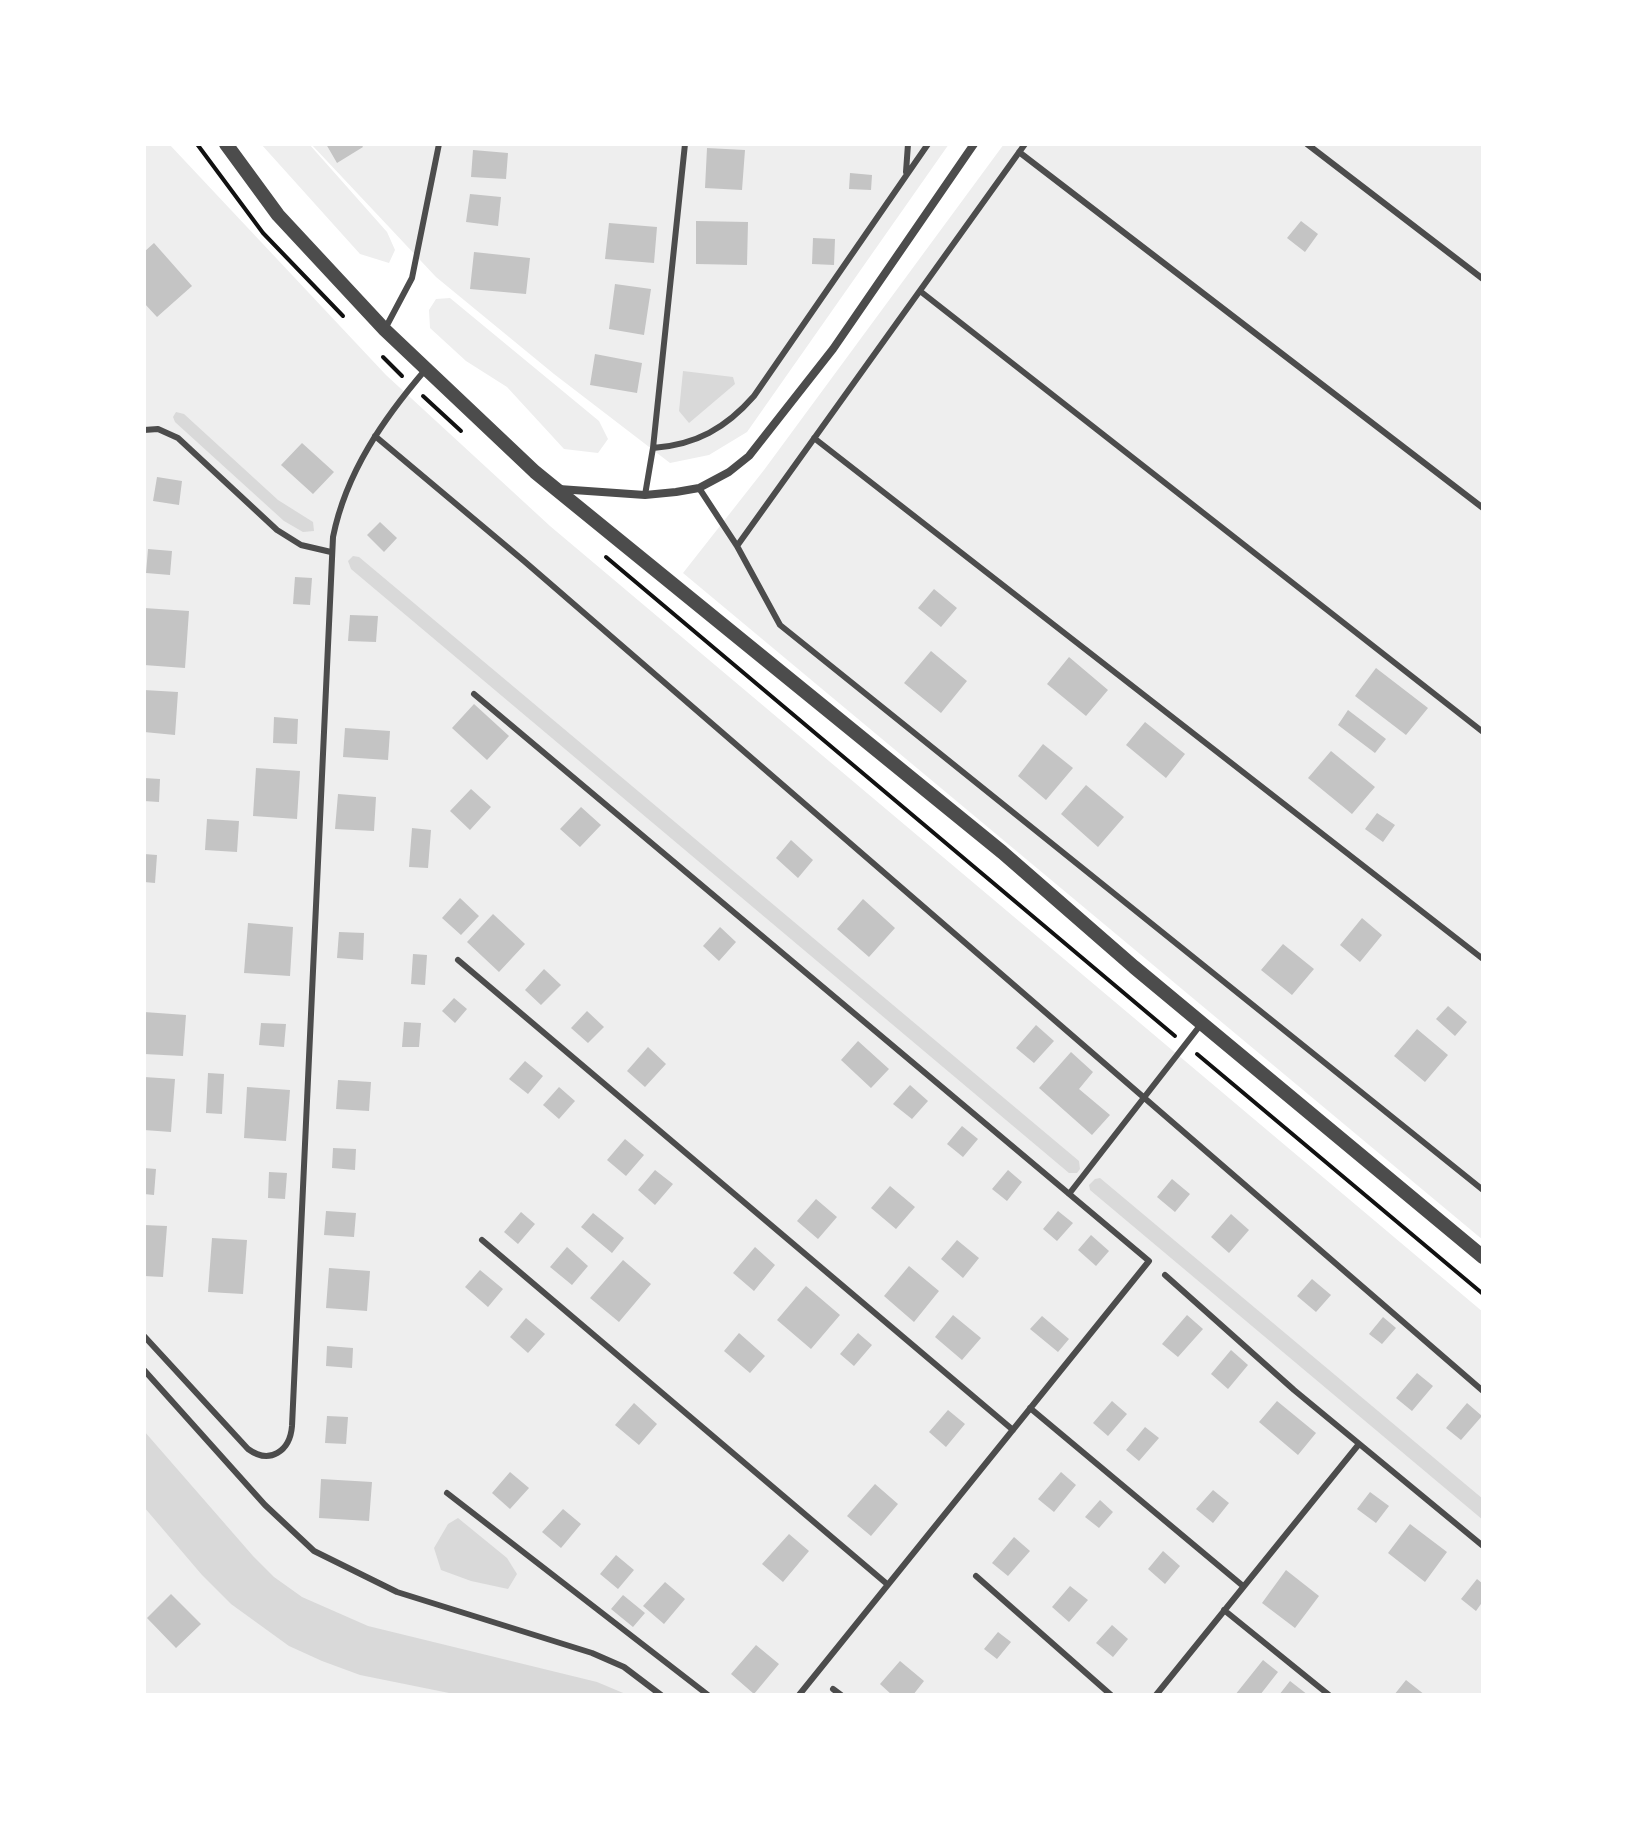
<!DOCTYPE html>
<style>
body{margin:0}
#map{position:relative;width:1627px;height:1839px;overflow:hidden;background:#fff;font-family:"Roboto Condensed",sans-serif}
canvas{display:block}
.frame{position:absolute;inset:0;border:146px solid #fff;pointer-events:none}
</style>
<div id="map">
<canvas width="1627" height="1839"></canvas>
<div class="frame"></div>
</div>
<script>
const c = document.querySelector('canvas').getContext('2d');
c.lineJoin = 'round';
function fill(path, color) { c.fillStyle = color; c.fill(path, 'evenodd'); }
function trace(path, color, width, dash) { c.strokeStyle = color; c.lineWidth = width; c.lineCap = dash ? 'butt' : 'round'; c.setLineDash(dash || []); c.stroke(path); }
const green = new Path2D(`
 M144,144H169L386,375L550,526L1483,1312V1695H144Z
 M261,144H309L387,232L395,250L389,263L360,254Z
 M311,144H949L747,432L709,455L670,463L554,374L436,277Z
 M1004,144H1483V1240L683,573L764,470Z
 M450,298L599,421L608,439L598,453L564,449L507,387L466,361L430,328L429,310L436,299Z`);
const water = new Path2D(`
 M683,371L733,377L735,384L689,423L679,411Z
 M176,412L184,414L278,500L313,522L314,531L303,532L284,521L175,422L173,417Z
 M353,556L359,557L1079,1161L1080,1169L1077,1173H1069L351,569L348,561Z
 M1100,1178L1483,1499V1520L1090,1190L1089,1185L1095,1179Z
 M144,1431L253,1556L274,1577L302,1597L368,1626L597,1682L628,1695H459L360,1675L322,1661L289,1646L231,1604L202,1575L144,1507Z
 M458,1518L507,1558L517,1574L508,1589L471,1581L441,1570L434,1548L448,1524Z`);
const building = new Path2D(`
 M326,144H361L363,147L337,163Z
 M707,148L745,150L742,190L705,188Z
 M473,150L508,153L506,179L471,177Z
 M850,173L872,175L871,190L849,189Z
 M470,194L501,197L498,226L466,222Z
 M696,221L748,222L747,265L696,264Z
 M1301,221L1318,234L1305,252L1287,238Z
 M609,223L657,227L654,263L605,259Z
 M813,238L835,239L834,265L812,264Z
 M154,243L192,286L157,317L144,303V252Z
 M474,252L530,258L526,294L470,289Z
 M615,284L651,289L644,335L609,329Z
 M595,354L642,363L637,393L590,385Z
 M302,443L334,472L313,494L281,465Z
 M157,477L182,481L179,505L153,501Z
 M380,522L397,538L384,552L367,535Z
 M148,549L172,551L170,575L146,573Z
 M295,577L312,578L310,605L293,604Z
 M934,589L957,608L941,627L918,608Z
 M144,608L189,611L185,668L144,665Z
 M350,615L378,616L376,642L348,641Z
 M931,651L967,681L941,713L904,683Z
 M1069,657L1108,690L1086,716L1047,684Z
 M1376,668L1428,708L1406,735L1355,696Z
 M144,690L178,692L175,735L144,732Z
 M474,704L509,736L487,760L452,728Z
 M1348,710L1386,739L1375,753L1338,725Z
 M274,717L298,719L297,744L273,743Z
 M1145,722L1185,754L1166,778L1126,745Z
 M345,728L390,731L388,760L343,757Z
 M1043,744L1073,768L1046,800L1018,776Z
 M1331,751L1375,787L1352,814L1308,778Z
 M256,768L300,771L297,819L253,816Z
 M144,778L160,779L159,802L144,801Z
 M1086,785L1124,817L1098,847L1061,814Z
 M471,789L491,807L470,830L450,811Z
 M338,794L376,797L374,831L335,829Z
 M581,807L601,825L580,847L560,829Z
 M1377,813L1395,825L1383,842L1365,829Z
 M207,819L239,821L237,852L205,850Z
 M412,828L431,830L428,868L409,867Z
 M791,840L813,860L798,878L776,858Z
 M144,854L157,855L155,883L144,882Z
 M460,898L479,916L461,935L442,918Z
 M863,899L895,928L869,957L837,929Z
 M493,914L525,944L499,972L467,942Z
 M1362,918L1382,935L1360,962L1340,945Z
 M248,923L293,927L290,976L244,973Z
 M720,927L736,942L719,961L703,946Z
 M339,932L364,933L363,960L337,958Z
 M1283,944L1314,969L1292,995L1261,970Z
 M413,954L427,955L425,985L411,984Z
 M544,969L561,985L541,1005L525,990Z
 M454,998L467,1009L455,1023L442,1011Z
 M1448,1006L1467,1022L1455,1036L1436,1019Z
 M587,1011L604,1027L588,1043L571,1028Z
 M144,1012L186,1015L183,1056L144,1054Z
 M404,1022L421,1023L419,1047H402Z
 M261,1023L286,1024L284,1047L259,1045Z
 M1036,1025L1054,1041L1034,1063L1016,1048Z
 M1417,1029L1448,1055L1425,1082L1394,1056Z
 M858,1041L889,1069L871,1088L841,1060Z
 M648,1047L666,1064L645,1087L627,1071Z
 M1071,1052L1093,1072L1079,1089L1110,1115L1092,1135L1039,1088Z
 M525,1061L543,1076L528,1094L509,1079Z
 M208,1073L224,1074L222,1114L206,1113Z
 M144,1077L175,1079L171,1132L144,1130Z
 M338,1080L371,1082L369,1111L336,1109Z
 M910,1085L928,1101L912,1119L893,1104Z
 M247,1087L290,1090L286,1141L244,1138Z
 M559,1087L575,1101L559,1119L543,1105Z
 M962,1126L978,1139L963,1157L947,1144Z
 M625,1139L644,1155L626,1176L607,1160Z
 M333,1148L356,1149L355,1170L332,1168Z
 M144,1168L156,1169L154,1195L144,1194Z
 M655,1170L673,1184L655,1205L638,1190Z
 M1008,1170L1022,1182L1007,1201L992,1189Z
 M269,1172L287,1173L285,1199L268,1198Z
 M1172,1179L1190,1194L1175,1212L1157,1197Z
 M890,1186L915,1207L896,1229L871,1208Z
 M816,1199L837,1217L818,1239L797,1221Z
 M326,1211L356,1213L354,1237L324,1235Z
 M1058,1211L1073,1223L1057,1241L1043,1229Z
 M521,1212L535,1224L518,1244L504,1232Z
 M593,1213L624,1238L612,1253L581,1227Z
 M1231,1214L1249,1230L1229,1253L1211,1237Z
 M144,1225L167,1226L163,1277L144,1276Z
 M1091,1235L1109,1251L1096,1266L1078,1250Z
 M212,1238L247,1240L243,1294L208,1292Z
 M957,1240L979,1258L963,1278L941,1259Z
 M567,1247L588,1266L572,1285L550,1267Z
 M755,1247L775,1265L754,1291L733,1273Z
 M623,1260L651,1284L619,1322L590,1298Z
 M909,1266L939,1291L914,1322L884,1296Z
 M329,1268L370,1271L367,1311L326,1308Z
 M480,1270L503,1289L488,1307L465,1287Z
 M1312,1279L1331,1295L1316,1312L1297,1296Z
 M806,1286L840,1315L811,1349L777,1320Z
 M953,1315L981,1338L962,1360L935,1337Z
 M1187,1315L1203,1329L1178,1357L1162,1344Z
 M1042,1316L1069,1339L1058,1352L1030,1329Z
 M1383,1317L1396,1328L1382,1344L1369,1334Z
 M526,1318L545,1334L528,1353L510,1337Z
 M739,1333L765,1356L750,1373L724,1351Z
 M858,1333L872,1345L854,1366L840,1354Z
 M327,1346L353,1348L352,1368L326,1366Z
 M1231,1350L1248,1365L1228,1389L1211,1374Z
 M1417,1373L1433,1386L1412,1411L1396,1398Z
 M1112,1401L1127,1414L1108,1436L1093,1423Z
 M1277,1401L1316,1433L1298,1455L1259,1422Z
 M634,1403L657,1424L639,1445L615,1425Z
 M1467,1403L1482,1416L1461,1440L1446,1428Z
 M948,1410L965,1424L946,1447L929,1432Z
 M327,1416L348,1417L346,1444L325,1443Z
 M1145,1427L1159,1438L1139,1461L1126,1450Z
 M510,1472L529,1488L510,1509L492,1493Z
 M1061,1472L1076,1485L1054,1512L1038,1499Z
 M321,1479L372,1482L369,1521L319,1518Z
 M875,1484L898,1504L871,1536L847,1516Z
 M1213,1490L1229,1503L1213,1523L1196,1509Z
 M1370,1492L1389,1506L1376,1523L1357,1509Z
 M1100,1500L1113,1512L1099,1528L1085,1517Z
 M563,1509L581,1524L561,1548L542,1532Z
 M1410,1524L1447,1552L1425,1582L1388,1553Z
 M789,1534L809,1551L783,1582L762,1564Z
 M1014,1537L1030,1551L1008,1576L992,1563Z
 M1163,1551L1180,1566L1165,1584L1148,1569Z
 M616,1555L634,1570L618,1589L600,1574Z
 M1286,1570L1319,1596L1295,1628L1262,1603Z
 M1477,1579L1483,1584V1601L1476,1611L1461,1599Z
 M665,1582L685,1599L664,1624L643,1606Z
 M1070,1586L1088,1600L1069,1622L1052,1607Z
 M171,1594L201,1624L176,1648L147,1618Z
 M623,1595L645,1613L633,1627L611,1609Z
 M1112,1625L1128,1639L1113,1657L1096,1643Z
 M998,1632L1011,1642L997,1659L984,1649Z
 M756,1645L779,1664L754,1694L731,1674Z
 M1263,1660L1278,1672L1260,1695H1235Z
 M900,1661L924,1681L913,1695H892L880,1684Z
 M1406,1680L1425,1695H1394Z
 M1290,1681L1308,1695H1279Z`);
const path = new Path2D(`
 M197,144L263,233L343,316
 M383,357L402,376
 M423,396L461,431
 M606,557L1175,1036
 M1197,1054L1483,1294`);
const service = new Path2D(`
 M1307,144L1483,279
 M1019,152L1483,508
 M906,172L908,144
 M920,291L1483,732
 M386,327L412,278L439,144
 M144,430L158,429L178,438L277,530L301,545L331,552
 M375,436L524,561L1483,1391
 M814,438L1483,959
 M653,448L685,144
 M699,488L737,546L780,625L1483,1190
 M645,495L653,448C696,445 726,428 754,396L928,144
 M737,546L1025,144
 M474,694L1149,1261L799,1695
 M458,960L1013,1430
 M1069,1194L1202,1023
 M482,1240L887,1584
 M1165,1275L1294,1390L1483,1546
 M144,1336L248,1449C270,1465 290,1451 292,1426L333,537C346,472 384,418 426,369
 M144,1370L265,1505L314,1551L397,1592L592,1653L624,1667L661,1695
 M1030,1408L1243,1586
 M447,1493L708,1695
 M976,1576L1111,1695
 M1224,1610L1329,1695
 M833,1689L841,1695
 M1156,1695L1359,1444`);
const minor = new Path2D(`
 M559,489L645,495L676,492L699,488L729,472L749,456L833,349L974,144`);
const tertiary = new Path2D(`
 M226,144L278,215L385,330L535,472L1002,852L1134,967L1483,1257`);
fill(green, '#eee');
fill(water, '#d9d9d9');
fill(building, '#c4c4c4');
trace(path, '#111', 4);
trace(service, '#4c4c4c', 6);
trace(minor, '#4c4c4c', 8);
trace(tertiary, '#4c4c4c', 14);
</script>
